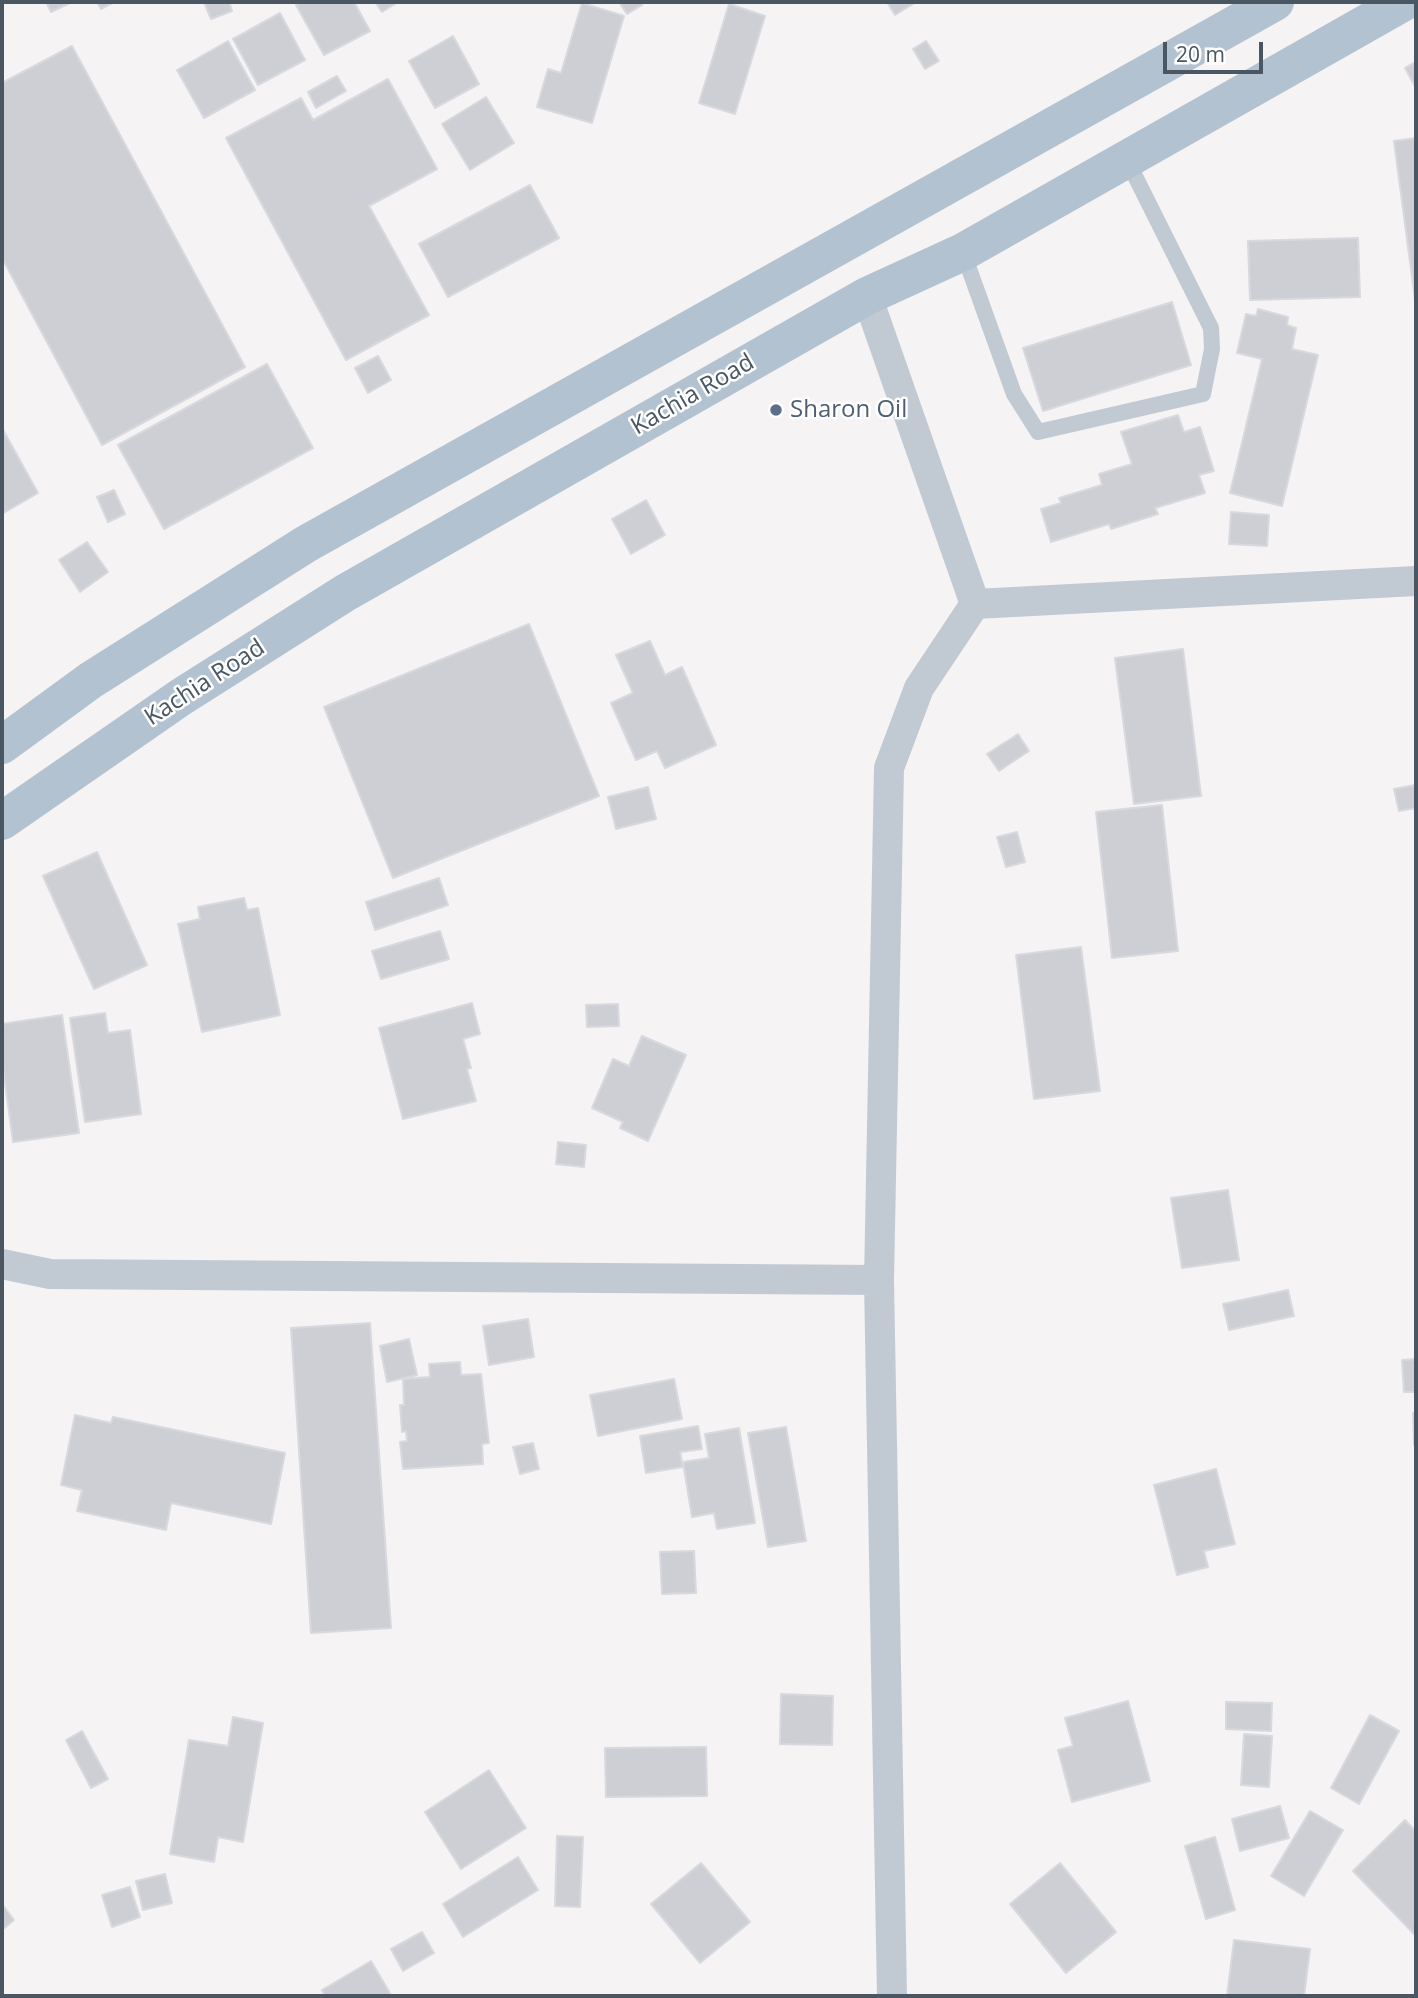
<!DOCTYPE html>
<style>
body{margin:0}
#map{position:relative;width:1418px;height:1998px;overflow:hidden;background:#f5f3f3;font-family:"Open Sans",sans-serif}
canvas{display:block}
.frame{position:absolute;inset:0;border:4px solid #4a5661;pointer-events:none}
.scale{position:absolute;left:1163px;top:42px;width:100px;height:32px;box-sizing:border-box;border:4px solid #4a5661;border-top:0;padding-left:9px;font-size:21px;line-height:24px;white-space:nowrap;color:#4a5661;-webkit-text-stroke:5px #fff;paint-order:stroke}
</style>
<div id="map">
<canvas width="1418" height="1998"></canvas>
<div class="frame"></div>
<div class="scale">20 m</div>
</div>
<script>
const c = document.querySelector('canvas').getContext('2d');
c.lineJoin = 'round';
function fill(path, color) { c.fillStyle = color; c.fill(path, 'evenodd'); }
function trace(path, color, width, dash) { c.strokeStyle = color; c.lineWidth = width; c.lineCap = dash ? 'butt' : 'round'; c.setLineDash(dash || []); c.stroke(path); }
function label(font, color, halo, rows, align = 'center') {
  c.font = font + ' "Open Sans",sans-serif'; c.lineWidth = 5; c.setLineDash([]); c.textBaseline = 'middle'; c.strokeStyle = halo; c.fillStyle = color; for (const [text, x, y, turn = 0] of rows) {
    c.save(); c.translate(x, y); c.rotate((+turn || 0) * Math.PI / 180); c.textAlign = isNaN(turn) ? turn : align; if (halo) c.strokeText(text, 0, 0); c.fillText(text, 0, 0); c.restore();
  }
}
const building = new Path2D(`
 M46,2H72L51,12Z
 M97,2H114L101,9Z
 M204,2H229L232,11L211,19Z
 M302,2H354L370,31L324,55L296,5Z
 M375,2H398L382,12Z
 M619,2H639L642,5L627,14Z
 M887,2H916L895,15Z
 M582,3L624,16L592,123L537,107L548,69L561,73Z
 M729,4L765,16L735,114L699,103Z
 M280,13L305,60L258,85L233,39Z
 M453,36L479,84L435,108L409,61Z
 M228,41L255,90L204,118L177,70Z
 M926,41L939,61L925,69L913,49Z
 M72,46L245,367L102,445L2,258V83Z
 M1416,62V88L1405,68Z
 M337,76L346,91L316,108L308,92Z
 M388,79L437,169L369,206L429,315L346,360L226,138L301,98L313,120Z
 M486,97L514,143L470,170L442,124Z
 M1416,138V307L1394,141Z
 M530,185L559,238L448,297L419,244Z
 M1358,238L1360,297L1250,300L1248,241Z
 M1172,302L1191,365L1043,411L1023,348Z
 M1258,309L1288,317L1287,325L1296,328L1292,349L1318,355L1282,506L1230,493L1262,359L1237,353L1246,314L1256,316Z
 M378,356L391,380L368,393L355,368Z
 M267,364L313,448L164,529L118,445Z
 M1178,415L1184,432L1200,427L1214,471L1199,475L1205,493L1155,508L1158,514L1111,529L1109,524L1051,542L1041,509L1061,503L1059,498L1102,485L1099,474L1132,464L1121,432Z
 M2,428L38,493L2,514Z
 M114,490L125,514L108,522L97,497Z
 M646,500L665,535L631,554L612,519Z
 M1231,512L1269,515L1267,546L1229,544Z
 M87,542L108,572L80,592L59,560Z
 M529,624L599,796L393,878L324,707Z
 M650,641L665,675L682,667L716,745L665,768L657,751L636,760L611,703L633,693L616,655Z
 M1183,649L1201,796L1134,804L1115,658Z
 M1018,734L1029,751L999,771L987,754Z
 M1415,785L1416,808L1399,811L1394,789Z
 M648,787L656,819L616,829L608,797Z
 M1162,805L1178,951L1112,958L1096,812Z
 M1017,832L1025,862L1006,867L997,837Z
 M97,852L147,965L94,989L43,876Z
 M439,878L448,905L375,930L366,902Z
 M244,898L247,910L258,908L280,1015L202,1032L178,924L200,919L198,907Z
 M440,931L449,959L381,979L372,951Z
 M1081,947L1100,1091L1034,1099L1016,955Z
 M472,1003L480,1034L463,1039L471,1068L467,1069L476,1101L403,1119L379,1028Z
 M618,1004L619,1026L587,1027L586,1005Z
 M105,1013L108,1033L130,1030L141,1114L85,1122L70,1018Z
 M62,1015L79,1133L13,1142L2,1060V1024Z
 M642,1036L686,1055L648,1141L620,1128L623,1122L592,1108L613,1059L629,1066Z
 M558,1142L586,1145L584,1167L556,1164Z
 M1228,1190L1239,1260L1182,1268L1171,1198Z
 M1288,1290L1294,1316L1229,1330L1223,1304Z
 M528,1319L534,1357L489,1365L483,1326Z
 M370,1323L391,1628L311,1633L291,1328Z
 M409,1339L417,1375L387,1382L380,1346Z
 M1416,1359V1392H1404L1402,1360Z
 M460,1362L461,1375L481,1374L489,1443L482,1444L483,1464L403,1469L400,1442L407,1441L406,1431L402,1432L400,1405H404L403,1379L430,1377L429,1364Z
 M674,1379L682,1419L598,1436L590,1395Z
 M1413,1413H1416V1445H1414Z
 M75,1415L111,1423L113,1417L285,1453L271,1524L171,1503L166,1530L77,1511L82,1490L61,1485Z
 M698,1426L702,1449L680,1452L683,1467L646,1473L640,1436Z
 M786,1427L806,1541L768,1547L748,1433Z
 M739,1428L755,1523L717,1529L714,1513L692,1517L683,1462L709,1458L705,1434Z
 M533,1443L539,1469L520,1474L513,1447Z
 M1216,1469L1235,1544L1204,1551L1208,1567L1177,1575L1154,1485Z
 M694,1551L696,1593L662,1594L660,1552Z
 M781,1694L833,1696L832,1745L780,1744Z
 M1128,1701L1150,1781L1072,1802L1058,1750L1073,1746L1065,1718Z
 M1226,1702L1272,1703L1271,1731L1226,1729Z
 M1370,1715L1399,1731L1359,1804L1331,1788Z
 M233,1717L263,1723L243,1842L218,1837L214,1862L170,1854L189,1740L228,1746Z
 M82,1731L108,1779L91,1788L66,1740Z
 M1244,1734L1272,1736L1269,1787L1241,1785Z
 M706,1747L707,1796L606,1797L605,1748Z
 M489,1770L526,1828L461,1869L425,1812Z
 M1280,1806L1289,1838L1240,1851L1232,1819Z
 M1310,1811L1343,1830L1304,1896L1271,1876Z
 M1405,1820L1416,1832L1415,1935L1353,1871Z
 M557,1836L583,1837L580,1907L555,1906Z
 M1215,1837L1235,1910L1206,1919L1185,1846Z
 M518,1857L538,1890L463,1937L443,1904Z
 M701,1863L750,1922L700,1963L651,1904Z
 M1060,1863L1116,1932L1066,1973L1010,1904Z
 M165,1874L172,1903L143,1910L136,1881Z
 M130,1887L140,1917L112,1927L102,1895Z
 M2,1904L14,1920L2,1930Z
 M422,1932L434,1953L403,1971L391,1949Z
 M1234,1940L1310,1949L1304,1996H1227Z
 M371,1961L391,1995L325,1996L322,1990Z`);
const service = new Path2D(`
 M963,252L1014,394L1038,432L1203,394L1212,349L1211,328L1127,160`);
const minor = new Path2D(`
 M867,296L975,604L919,688L889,768L879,1280L892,1996
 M975,604L1416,581
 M2,1264L50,1274L879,1280`);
const primary = new Path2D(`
 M2,745L91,680L306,544L1275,2
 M2,821L181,697L345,593L867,296L963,252L1404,2`);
const markers = [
 [776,410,7,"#5c6f8a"]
];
const streetNames = [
 ["Kachia Road",693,395,-30],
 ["Kachia Road",205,683,-33]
];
const serviceNames = [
 ["Sharon Oil",790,410]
];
fill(building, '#cdcfd5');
trace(building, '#d7d9de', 2);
trace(service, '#c1cad2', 16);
trace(minor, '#c1cad2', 30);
trace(primary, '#b3c2d1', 38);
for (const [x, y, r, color] of markers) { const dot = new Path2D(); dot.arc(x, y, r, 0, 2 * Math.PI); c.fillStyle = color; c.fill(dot); trace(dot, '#fff', 2.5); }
label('24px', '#4a5661', '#fff', streetNames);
label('24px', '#4e5e75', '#fff', serviceNames, 'left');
</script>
